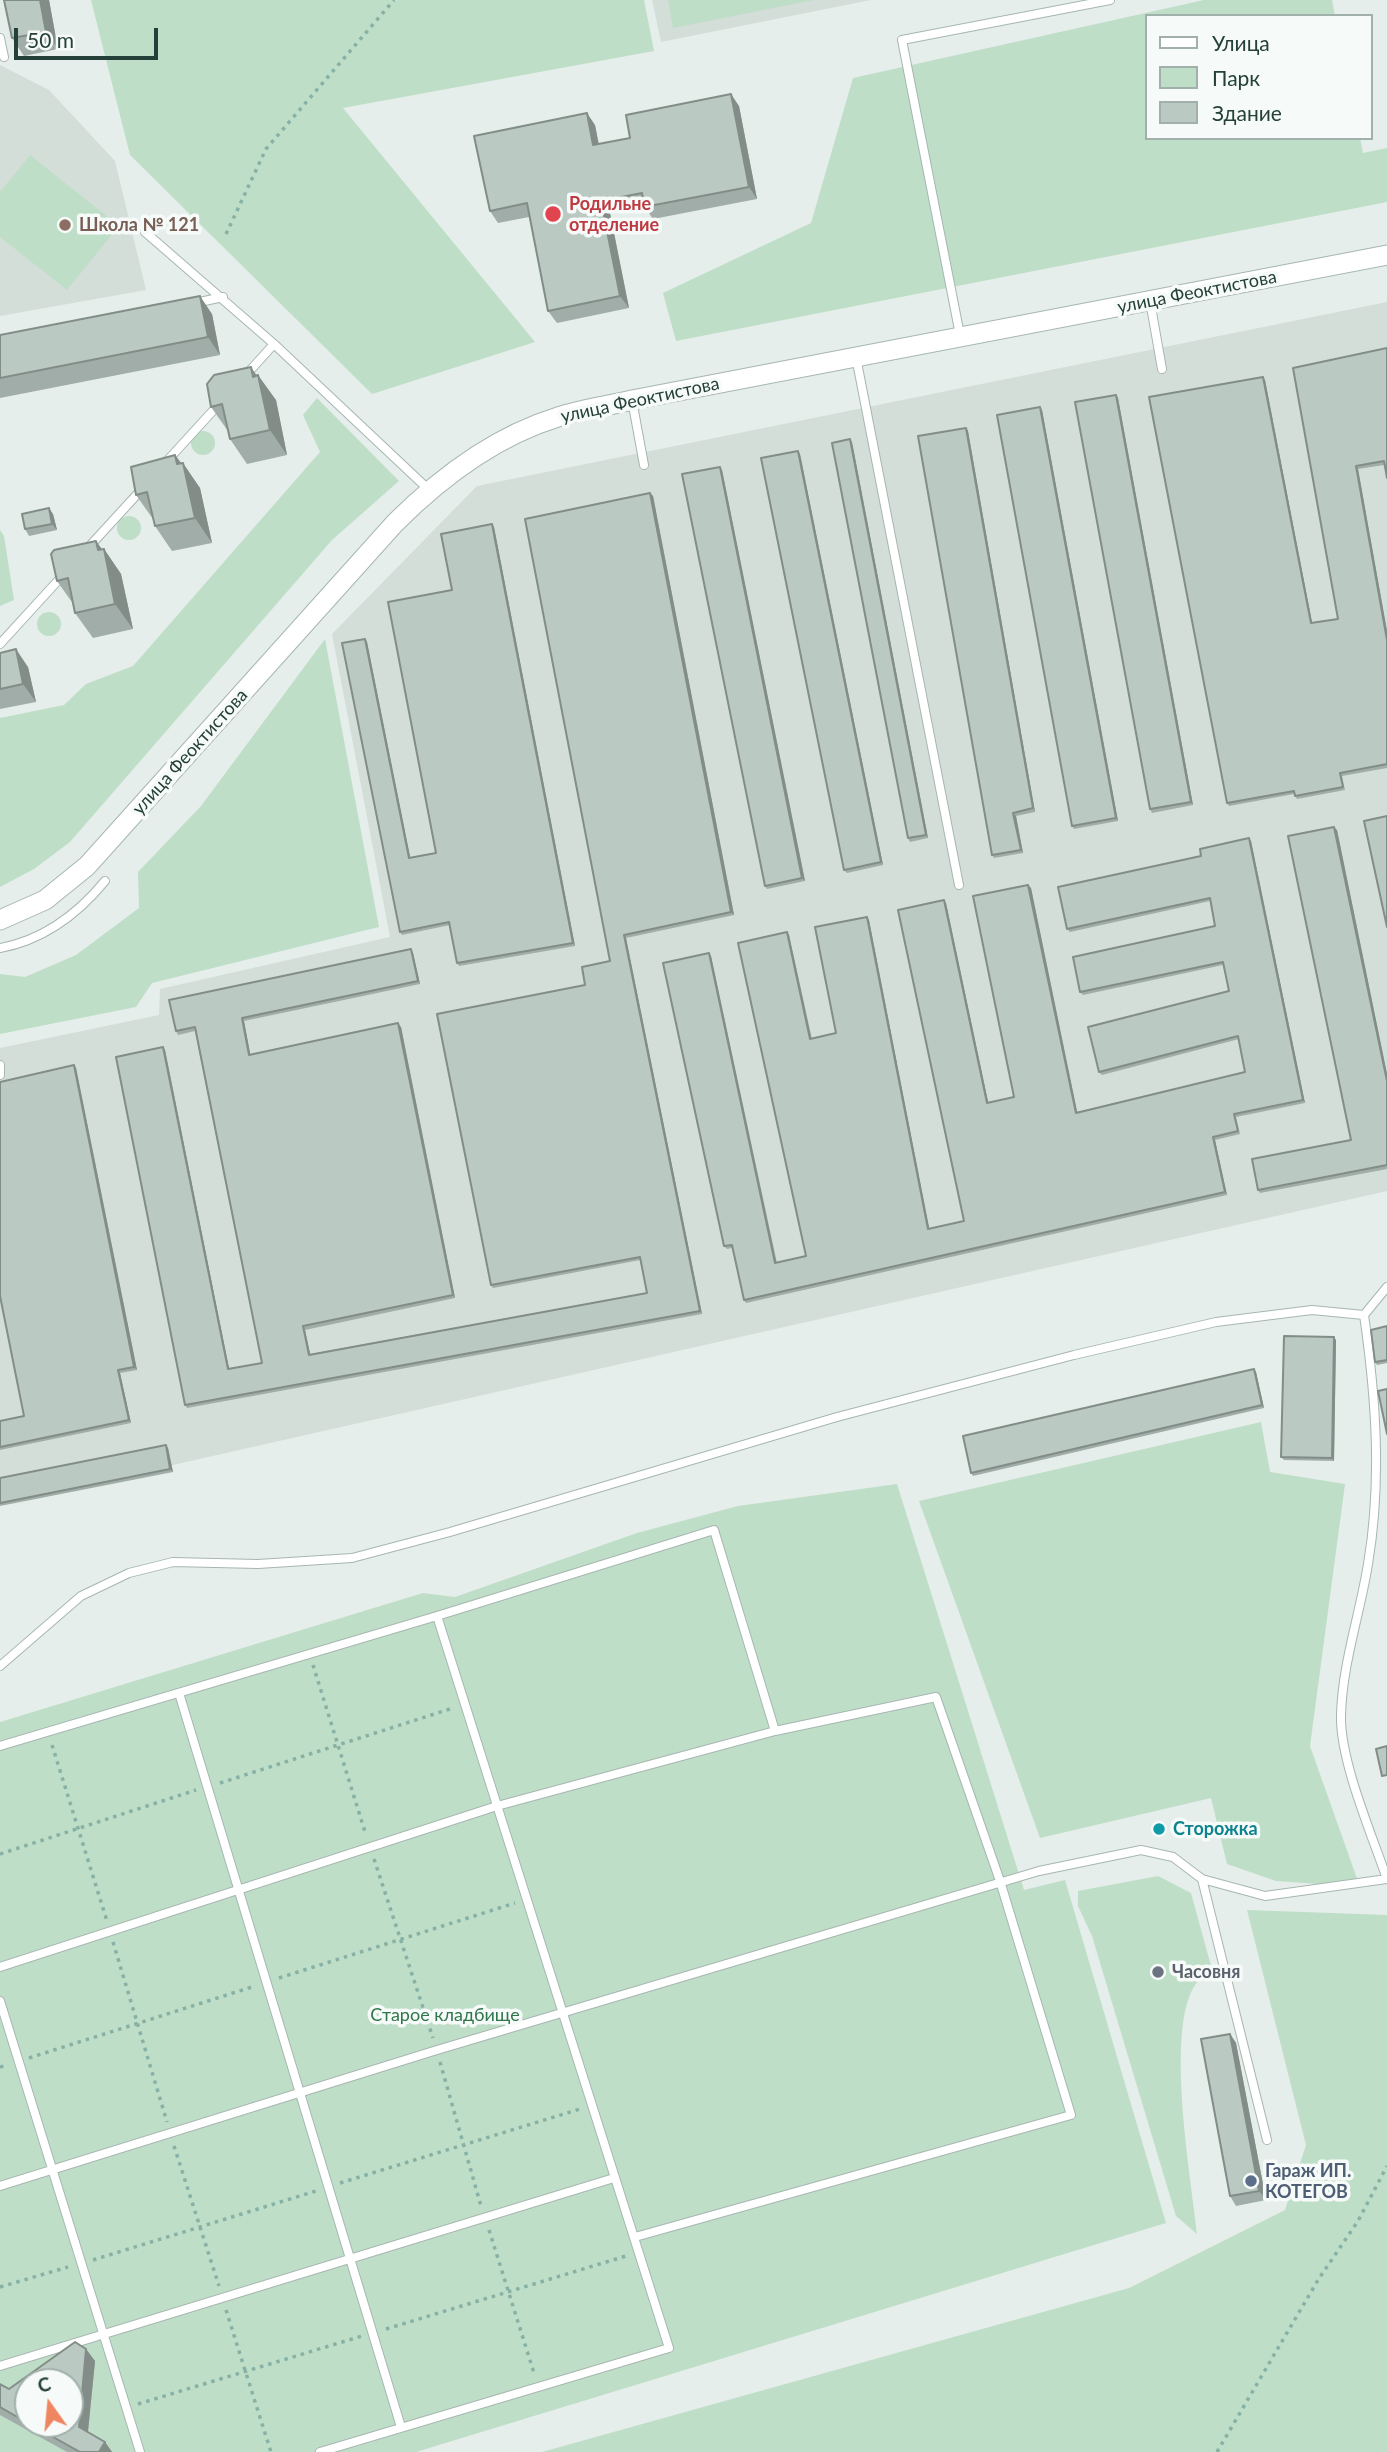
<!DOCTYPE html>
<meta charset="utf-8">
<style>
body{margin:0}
#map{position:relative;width:1387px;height:2452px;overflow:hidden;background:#e5eeea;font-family:Lato,sans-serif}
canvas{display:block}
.legend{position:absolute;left:1145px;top:14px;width:228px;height:126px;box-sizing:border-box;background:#f6faf8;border:2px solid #a2b0ac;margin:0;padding:9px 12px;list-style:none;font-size:21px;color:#244039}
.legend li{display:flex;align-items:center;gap:14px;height:35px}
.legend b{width:35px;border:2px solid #a2b0ac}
.north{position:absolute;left:14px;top:2368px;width:70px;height:70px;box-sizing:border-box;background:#f6faf8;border:2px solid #a2b0ac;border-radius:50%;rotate:345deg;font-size:19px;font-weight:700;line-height:28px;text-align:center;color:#244039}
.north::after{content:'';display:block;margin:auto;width:24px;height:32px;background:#ef8662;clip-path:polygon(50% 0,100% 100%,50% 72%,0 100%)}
.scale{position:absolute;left:14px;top:28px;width:144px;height:32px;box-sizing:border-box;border:4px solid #244039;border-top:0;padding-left:9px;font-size:21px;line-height:24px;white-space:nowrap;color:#244039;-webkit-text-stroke:5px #f6faf8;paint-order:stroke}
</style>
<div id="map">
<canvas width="1387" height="2452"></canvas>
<ul class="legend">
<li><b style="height:9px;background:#fff"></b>Улица</li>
<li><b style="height:19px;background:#bfdec8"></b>Парк</li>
<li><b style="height:19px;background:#bbc9c3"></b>Здание</li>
</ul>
<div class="north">С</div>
<div class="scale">50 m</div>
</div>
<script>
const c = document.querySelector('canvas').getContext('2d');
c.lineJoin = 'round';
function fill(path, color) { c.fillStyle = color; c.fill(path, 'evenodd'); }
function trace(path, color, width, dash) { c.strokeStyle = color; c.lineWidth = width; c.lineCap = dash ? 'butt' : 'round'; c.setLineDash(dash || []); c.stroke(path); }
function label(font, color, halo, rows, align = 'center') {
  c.font = font + ' Lato,sans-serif'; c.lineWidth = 7; c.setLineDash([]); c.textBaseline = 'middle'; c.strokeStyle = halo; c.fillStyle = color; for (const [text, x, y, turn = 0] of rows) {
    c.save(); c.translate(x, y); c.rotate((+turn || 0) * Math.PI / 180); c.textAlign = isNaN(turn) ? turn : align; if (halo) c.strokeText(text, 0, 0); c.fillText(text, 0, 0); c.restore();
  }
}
const built = new Path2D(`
 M652,0H871L661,42Z
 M0,65L49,90L115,161L146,290L0,316Z
 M1387,302V1191L0,1504V1048L159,1015L160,989L390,937L332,634L477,486Z`);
const green = new Path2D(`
 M91,0H644L654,51L343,108L535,342L372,394L130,155Z
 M668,0H814L673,28Z
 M1204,0H1332L1335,16H1147V138H1360L1363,153L1387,148V202L676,341L663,293L811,223L853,78Z
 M30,155L119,226L67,290L0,237V192Z
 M317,398L399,481L332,540L70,842L34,869L0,887V718L64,705L86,684L133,666L320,452L303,415Z
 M191 443a12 12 0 1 1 24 0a12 12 0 1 1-24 0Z
 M117 528a12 12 0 1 1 24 0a12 12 0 1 1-24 0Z
 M0,530L4,536L14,600L0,606Z
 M37 624a12 12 0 1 1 24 0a12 12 0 1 1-24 0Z
 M325,639L379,927L152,983L136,1007L0,1034V974L25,977L76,955L139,908L138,872L201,806Z
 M1261,1422L1270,1472L1345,1484L1310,1746L1360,1887L1276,1881L1227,1864L1211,1798L1040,1838L919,1501Z
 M897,1484L1024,1890L1065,1880L1166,2223L416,2452H0V1722L423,1593L455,1597L637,1533L738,1506ZM28,2382H70V2424H28Z
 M1158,1876L1191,1893L1213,1973C1209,1975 1202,1977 1199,1980C1162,2019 1192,2181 1197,2234L1176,2216L1092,1936L1078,1906V1891Z
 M1247,1910L1387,1915V2452H542L1129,2288L1285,2210L1306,2145Z`);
const path = new Path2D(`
 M226,234L266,149L394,0
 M313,1665L366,1835
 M52,1745L107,1921
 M220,1783L453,1708
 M0,1854L196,1790
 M374,1859L433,2038
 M113,1942L167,2122
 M279,1978L515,1903
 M29,2058L255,1986
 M440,2062L481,2206
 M0,2067L8,2065
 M174,2146L219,2286
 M340,2183L580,2109
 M489,2230L535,2376
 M93,2260L316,2191
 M0,2287L68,2267
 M226,2310L271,2452
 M386,2329L626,2256
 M138,2404L362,2336
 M1217,2452L1318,2280L1358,2221L1387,2166`);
const service = new Path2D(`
 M0,38L4,57
 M145,232L274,344L428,489
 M1150,301L1162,369
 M195,303L223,297
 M960,335L902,40L1110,0
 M856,357L959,885
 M245,376L274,344
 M632,400L644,465
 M167,461L220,403
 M87,549L142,489
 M0,644L64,574
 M0,948C44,940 77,915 105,881
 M0,1065V1075
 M437,1616L714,1530L775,1731
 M0,1666L81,1596L129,1573L173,1562L258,1564L352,1558L450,1532L837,1417L1074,1355L1216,1322L1312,1310L1364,1315
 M179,1693L401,2427
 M0,1746L437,1616L669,2348L320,2452
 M1202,1879L1267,2140
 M1387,1879C1372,1835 1340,1761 1341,1716C1342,1665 1360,1614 1368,1564C1382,1481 1376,1398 1364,1315L1387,1287
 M0,1967L497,1806L775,1731L936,1697L1000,1881L1071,2115L635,2237
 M0,2001L140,2452
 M0,2186L437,2050L1039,1871L1141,1850L1173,1857L1202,1879L1265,1896L1387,1879
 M0,2366L614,2178`);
const tertiary = new Path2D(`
 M0,920L45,900L87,866L395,523C440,478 496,436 558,417C582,409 607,406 632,400L1387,255`);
const wall = new Path2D(`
 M4,0H49L58,49L24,56L12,38Z
 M739,106L757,199L653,219L644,206L610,213L629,308L557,323L548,311L529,217L498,223L490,211L595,125L599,144L630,138Z
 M212,314L220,355L0,398V335Z
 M1387,348L1384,465L1358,469L1387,631V768L1342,776L1345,790L1297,799L1294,794L1229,806L1227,803L1265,380L1312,623L1338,619L1293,368Z
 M256,376L276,400L287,455L247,464L230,439L228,431L211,407Z
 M1116,395L1118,398L1193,805L1152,813L1150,809Z
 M1040,407L1042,410L1118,821L1074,829L1072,826Z
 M966,428L968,431L1035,812L1016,816L1023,853L994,858L992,855Z
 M852,442L928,838L910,842L908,838Z
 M800,454L883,865L847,873L844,870Z
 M175,455L200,488L212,543L172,551L155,526L153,519L136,495Z
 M720,467L722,470L805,881L767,889L765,886Z
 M650,493L653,496L734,915L626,938L702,1314L187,1408L185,1405L163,1047L165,1050L229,1369L262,1363L195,1031L178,1035L176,1031L413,953L420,984L244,1021L250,1054L401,1027L455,1298L305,1330L310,1354L647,1293L640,1260L493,1288L491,1285L585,985L610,961Z
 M53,514L57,530L29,536L25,529Z
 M494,527L575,946L459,966L457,963L450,925L402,935L400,932L365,639L367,642L410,858L436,853L452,590Z
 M102,549H104L121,574L133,629L93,638L75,613L74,605L57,581Z
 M0,653L28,667L36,702L0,709Z
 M1337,830L1387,1074V1169L1260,1193L1258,1190L1351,1140Z
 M1251,841L1305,1103L1236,1117L1240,1134L1215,1140L1227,1195L746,1303L744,1300L732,1248L727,1249L724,1246L709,953L711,956L777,1263L806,1256L787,932L789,935L812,1039L836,1033L869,920L929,1229L964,1221L946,903L988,1102L1014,1097L1028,885L1031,888L1077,1112L1245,1072L1239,1039L1102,1075L1099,1072L1229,991L1223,965L1083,995L1080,992L1215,926L1210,901L1070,932L1067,929L1201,856Z
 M74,1065L76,1068L137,1370L120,1373L131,1423L0,1450V1421L24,1416Z
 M1387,1326V1363L1377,1365L1375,1362Z
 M1336,1340L1334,1461L1284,1460L1281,1457Z
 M1256,1372L1264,1408L973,1476L971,1473Z
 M168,1448L173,1472L0,1506V1478Z
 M1230,2034L1236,2043L1266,2200L1236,2206L1230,2196Z
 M86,2349L95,2361L88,2433L105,2442L112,2452H67L0,2415V2384L9,2389ZM28,2382L70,2424H28Z`);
const shadedWall = new Path2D(`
 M40,0H49L58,49L46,32Z
 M731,94L739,106L757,199L749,187Z
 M587,113L595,125L601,158L593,145Z
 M601,201L610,213L629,308L620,296Z
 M200,296L212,314L220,355L208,337Z
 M251,367L259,379L258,375L276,400L287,455L270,430Z
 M1263,377L1265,380L1313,627L1311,623Z
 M1116,395L1118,398L1193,805L1191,802Z
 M1040,407L1042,410L1118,821L1116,818Z
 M966,428L968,431L1035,812L1033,808Z
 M850,439L852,442L928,838L926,835Z
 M798,451L800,454L883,865L881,862Z
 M175,455L184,467L183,463L200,488L212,543L195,518Z
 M1356,466L1358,469L1387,631V640Z
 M720,467L722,470L805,881L802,878Z
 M650,493L653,496L734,915L731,912Z
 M49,508L53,514L57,530L52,524Z
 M492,524L494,527L575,946L573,943Z
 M96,541L105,553L104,549L121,574L133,629L115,604Z
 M365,639L367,642L411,861L409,858Z
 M16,649L28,667L36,702L23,684Z
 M1013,813L1016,816L1023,853L1021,850Z
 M1334,827L1337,830L1387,1074V1081Z
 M1249,838L1251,841L1305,1103L1303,1100Z
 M1028,885L1031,888L1078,1116L1076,1113Z
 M944,900L946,903L989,1106L987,1103Z
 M867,917L869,920L930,1232L928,1229Z
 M787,932L789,935L812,1042L810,1039Z
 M624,935L626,938L702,1314L700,1311Z
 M411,949L413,953L420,984L418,981Z
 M709,953L711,956L777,1266L775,1263Z
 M242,1018L244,1021L251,1058L249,1055Z
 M398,1023L401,1027L455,1298L453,1295Z
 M163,1047L165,1050L230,1373L228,1369Z
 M74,1065L76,1068L137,1370L134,1367Z
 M1213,1137L1215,1140L1227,1195L1225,1192Z
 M303,1326L305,1330L311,1358L309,1355Z
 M1334,1337L1336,1340L1334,1461L1332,1458Z
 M1254,1369L1256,1372L1264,1408L1262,1405Z
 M118,1370L120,1373L131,1423L129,1420Z
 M166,1445L168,1448L173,1472L170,1469Z
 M1230,2034L1236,2043L1266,2200L1259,2191Z
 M86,2349L95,2361L87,2440L79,2427Z
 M105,2442L112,2452H99Z`);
const building = new Path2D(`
 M4,0H40L46,32L12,38Z
 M731,94L749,187L644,207L642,193L601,201L620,296L548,311L527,203L490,211L474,136L587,113L593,145L630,138L626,115Z
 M200,296L208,337L0,378V335Z
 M1387,348V478L1384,461L1356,466L1387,640V764L1340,773L1343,787L1295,796L1294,791L1227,803L1149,397L1263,377L1311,623L1338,619L1293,368Z
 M251,367L253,377L258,375L270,430L230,439L222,404L211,407L207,384L214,375Z
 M1116,395L1191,802L1150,809L1075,402Z
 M1040,407L1116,818L1072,826L997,415Z
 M966,428L1033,808L1013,813L1021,850L992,855L918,436Z
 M850,439L926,835L908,838L832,443Z
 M798,451L881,862L844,870L761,458Z
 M175,455L177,464L183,463L195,518L155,526L147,492L136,495L131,467Z
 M720,467L802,878L765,886L682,474Z
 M650,493L731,912L624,935L700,1311L185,1405L116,1057L163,1047L228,1369L262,1363L195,1027L176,1031L169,1000L411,949L418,981L242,1018L249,1055L398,1023L453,1295L303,1326L309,1355L647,1293L640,1257L491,1285L437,1014L585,985L582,967L610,961L525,519Z
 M49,508L52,524L25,529L22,514Z
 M492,524L573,943L457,963L449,922L400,932L342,643L365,639L409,858L436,853L388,602L452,590L441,534Z
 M96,541L98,550L104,549L115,604L75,613L68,578L57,581L51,554L54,550Z
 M16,649L23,684L0,689V653Z
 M1387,816V927L1364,821Z
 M1334,827L1387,1081V1165L1258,1190L1252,1159L1351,1140L1288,836Z
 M1249,838L1303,1100L1234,1114L1238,1131L1213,1137L1225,1192L744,1300L732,1245L724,1246L663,963L709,953L775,1263L806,1256L738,943L787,932L810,1039L836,1033L815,927L867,917L928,1229L964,1221L898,910L944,900L987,1103L1014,1097L973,896L1028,885L1076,1113L1245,1072L1238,1036L1099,1072L1088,1027L1229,991L1223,962L1080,992L1073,957L1215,926L1210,898L1067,929L1058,887L1201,856L1200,849Z
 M74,1065L134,1367L118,1370L129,1420L0,1447V1421L24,1416L0,1296V1082Z
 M1387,1326V1360L1375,1362L1371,1330Z
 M1284,1336L1334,1337L1332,1458L1281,1457Z
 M1254,1369L1262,1405L971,1473L963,1436Z
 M1387,1389V1434L1378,1391Z
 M166,1445L170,1469L0,1503V1478Z
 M1387,1746V1775L1382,1776L1376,1749Z
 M1230,2034L1259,2191L1230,2196L1201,2039Z
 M75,2342L86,2349L79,2427L105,2442L99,2452H80L30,2424H70V2382H28V2423L0,2407V2384L9,2389Z`);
const markers = [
 [553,214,9,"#e0444e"],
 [65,225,7,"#8d6e63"],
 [1159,1829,7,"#0f9aa8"],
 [1158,1972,7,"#6b7280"],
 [1251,2181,7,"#5c6f8a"]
];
const healthNames = [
 ["Родильне",569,204],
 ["отделение",569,225]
];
const educationNames = [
 ["Школа № 121",79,225]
];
const streetNames = [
 ["улица Феоктистова",1197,292,-11],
 ["улица Феоктистова",640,400,-12],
 ["улица Феоктистова",190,752,-48]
];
const cultureNames = [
 ["Сторожка",1173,1829]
];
const worshipNames = [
 ["Часовня",1172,1972]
];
const parkNames = [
 ["Старое кладбище",445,2015]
];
const serviceNames = [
 ["Гараж ИП.",1265,2171],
 ["КОТЕГОВ",1265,2192]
];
fill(built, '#d3ded9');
fill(green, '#bfdec8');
trace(service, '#a7b6b1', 10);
trace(tertiary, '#a7b6b1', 21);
trace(path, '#86b1a4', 3.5, [3.5, 5]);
trace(service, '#fff', 8);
trace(tertiary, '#fff', 19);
fill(wall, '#a1ada8');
fill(shadedWall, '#838d88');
fill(building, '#bbc9c3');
trace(building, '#838d88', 2);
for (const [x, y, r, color] of markers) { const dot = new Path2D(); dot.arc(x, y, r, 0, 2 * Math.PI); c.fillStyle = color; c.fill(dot); trace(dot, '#f6faf8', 2.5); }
label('bold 18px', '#be3a42', '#f6faf8', healthNames, 'left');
label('bold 18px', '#785e54', '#f6faf8', educationNames, 'left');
label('18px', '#244039', '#f6faf8', streetNames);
label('bold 18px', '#0d838f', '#f6faf8', cultureNames, 'left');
label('bold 18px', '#5b616d', '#f6faf8', worshipNames, 'left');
label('18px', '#2f764b', '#f6faf8', parkNames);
label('bold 18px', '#4e5e75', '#f6faf8', serviceNames, 'left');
</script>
